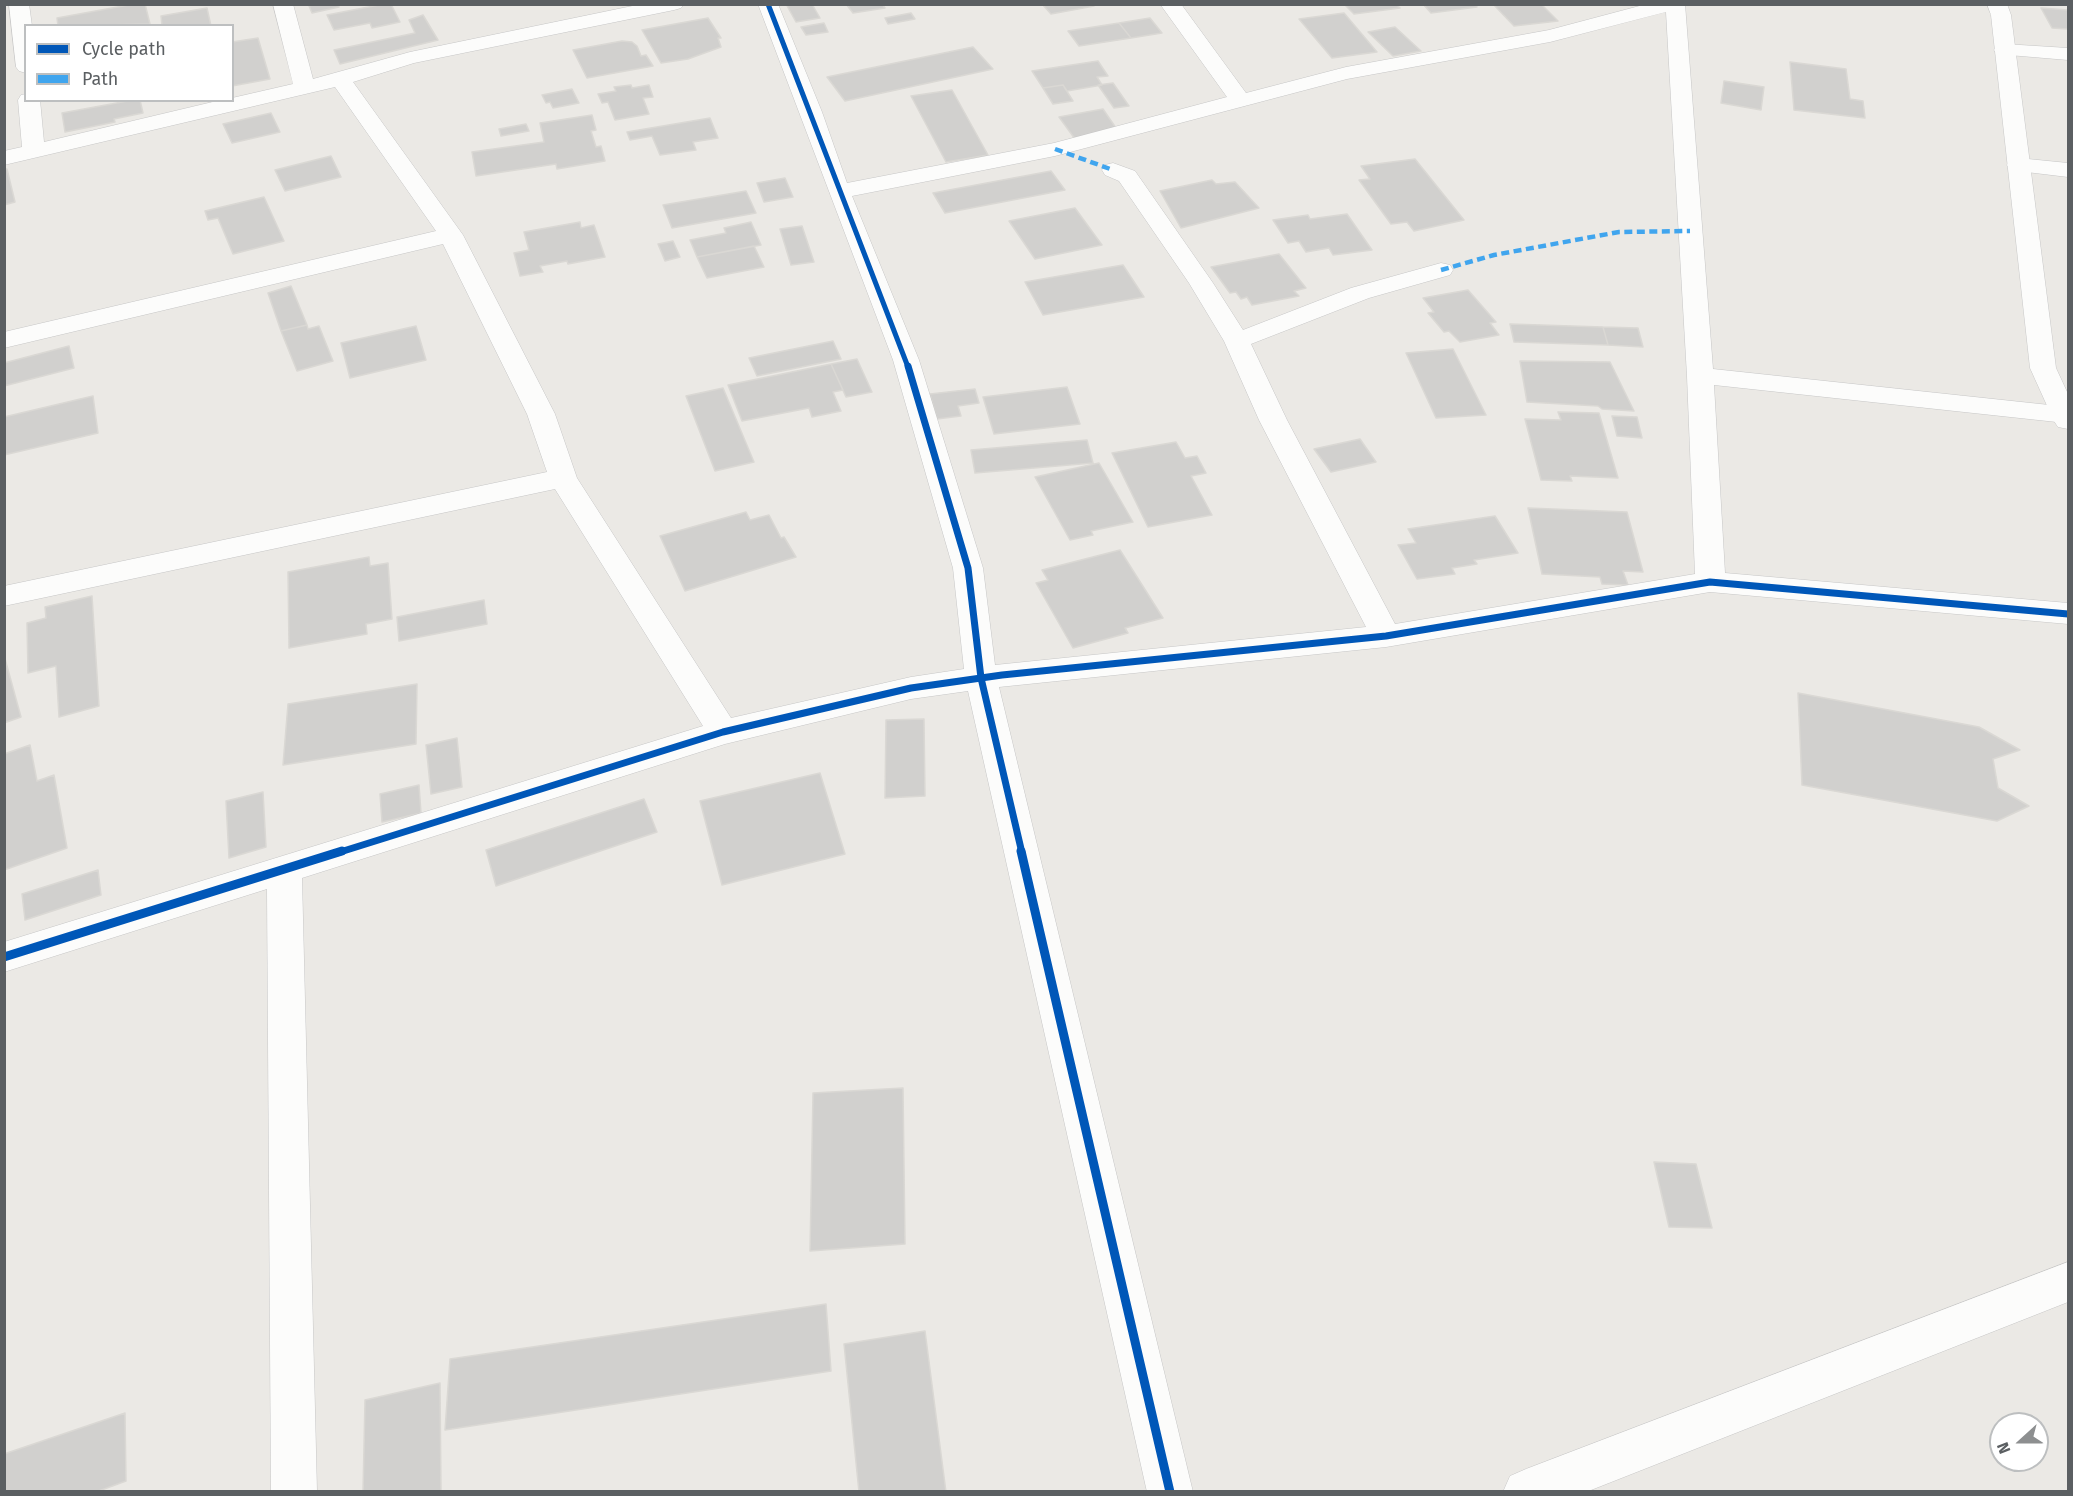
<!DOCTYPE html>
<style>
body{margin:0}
#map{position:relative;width:2073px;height:1496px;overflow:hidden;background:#ebe9e5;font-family:"Fira Sans",sans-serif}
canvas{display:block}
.frame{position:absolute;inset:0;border:6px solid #5b5f62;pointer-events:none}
.legend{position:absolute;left:24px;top:24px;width:210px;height:78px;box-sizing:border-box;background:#fff;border:2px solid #bdbfc0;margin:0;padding:8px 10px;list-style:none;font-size:18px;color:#5b5f62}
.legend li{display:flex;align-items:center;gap:12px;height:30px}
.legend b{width:30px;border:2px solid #bdbfc0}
.north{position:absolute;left:1989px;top:1412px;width:60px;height:60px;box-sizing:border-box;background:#fff;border:2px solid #bdbfc0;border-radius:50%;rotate:249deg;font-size:16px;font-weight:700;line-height:24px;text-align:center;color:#5b5f62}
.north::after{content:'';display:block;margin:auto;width:21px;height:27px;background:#8d8f90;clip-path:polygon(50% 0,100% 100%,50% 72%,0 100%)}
</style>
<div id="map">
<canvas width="2073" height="1496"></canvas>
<div class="frame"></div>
<ul class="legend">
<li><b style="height:8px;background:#0057b8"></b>Cycle path</li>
<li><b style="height:8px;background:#40a5ee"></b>Path</li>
</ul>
<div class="north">N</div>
</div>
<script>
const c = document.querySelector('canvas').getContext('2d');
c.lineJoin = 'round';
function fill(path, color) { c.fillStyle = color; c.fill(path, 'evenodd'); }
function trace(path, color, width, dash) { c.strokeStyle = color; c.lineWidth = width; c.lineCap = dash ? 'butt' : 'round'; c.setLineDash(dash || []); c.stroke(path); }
const building = new Path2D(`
 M134,4H145L150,24L58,26L57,18Z
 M316,4H338L339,7L312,13L309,6Z
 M384,4H391L400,22L372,28L370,23L334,30L327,15Z
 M786,4H812L820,18L796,22Z
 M846,4H882L885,8L853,13Z
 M1042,4H1092L1094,6L1051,14Z
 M1344,4H1396L1400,8L1354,14Z
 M1423,4H1475L1477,7L1431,13Z
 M1493,4H1541L1558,21L1514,26Z
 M207,8L211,26H162L161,16Z
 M2041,8L2068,10V29L2052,28Z
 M911,13L915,19L888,24L885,18Z
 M1344,13L1377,52L1332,58L1299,19Z
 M423,15L438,40L340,64L334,50L415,33L409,20Z
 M708,18L721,38H718L721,47L688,59L661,63L642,30Z
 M1150,18L1162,33L1131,38L1119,23Z
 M824,23L828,32L806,35L801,27Z
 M1119,23L1131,38L1079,46L1068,31Z
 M1395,27L1421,51L1393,56L1368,32Z
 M258,38L270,79L232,86V42Z
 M622,41L632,42L637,46L641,56L646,55L653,66L587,78L573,50Z
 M973,47L993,69L845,101L827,77Z
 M1098,61L1108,76L1097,77L1102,85L1067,91L1063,85L1043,88L1032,71Z
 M1790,62L1846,69L1850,99L1863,101L1865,118L1794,110Z
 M1724,81L1764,87L1761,110L1721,103Z
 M1113,83L1129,106L1114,108L1098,85Z
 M631,85L632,88L649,85L653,97L643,98L649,114L615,120L608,102L602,103L598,94L616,91L614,87Z
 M1063,85L1073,101L1053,104L1043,88Z
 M572,89L579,103L553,108L550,102L546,103L542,95Z
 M952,90L988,155L946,162L911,96Z
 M133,100H140L143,113L114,119L115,122L65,132L62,113Z
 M1103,109L1116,128L1075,139L1059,117Z
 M271,113L280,132L232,143L223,124Z
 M592,115L596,130L591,131L596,147L601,146L605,161L557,169L556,164L476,176L472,152L544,142L540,123Z
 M710,118L718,138L693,142L696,150L660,155L652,136L630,140L627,132Z
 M526,124L529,131L501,136L499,129Z
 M331,156L341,177L285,191L275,170Z
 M1415,159L1464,220L1414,231L1407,222L1391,224L1359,180L1370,179L1361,166Z
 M4,169H7L15,202L4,205Z
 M1051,171L1065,190L945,213L933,193Z
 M785,178L793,197L764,202L757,183Z
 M1212,180L1216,184L1235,182L1259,208L1181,228L1160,191Z
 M746,191L756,213L672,228L663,205Z
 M264,197L284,241L233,254L218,218L208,220L205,211Z
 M1075,208L1102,245L1035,259L1009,221Z
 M1347,214L1372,250L1333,255L1329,248L1306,252L1299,241L1288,243L1273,220L1308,215L1310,219Z
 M580,222L581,228L594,225L605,257L568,264L567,261L540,266L543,272L520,276L514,253L529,250L524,232Z
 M751,222L761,245L697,257L690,240L726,233L724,228Z
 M802,226L814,262L791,265L780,229Z
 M673,241L680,257L665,261L658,244Z
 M754,246L764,267L707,278L697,257Z
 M1279,254L1306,288L1294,291L1299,296L1252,305L1247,297L1241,299L1236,292L1230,293L1211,267Z
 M1123,265L1144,297L1043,315L1025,282Z
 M291,286L307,325L281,331L268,293Z
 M1468,290L1496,322L1490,323L1499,335L1460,342L1449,331L1444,332L1428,313L1434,312L1423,298Z
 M1510,324L1603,327L1608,345L1514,342Z
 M307,325L308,329L319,326L333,361L297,371L281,331Z
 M416,326L426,360L350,378L341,343Z
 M1603,327L1638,328L1643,347L1608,345Z
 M833,341L841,359L757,376L749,358Z
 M69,346L74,368L4,386V363Z
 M1453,349L1486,415L1436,418L1406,353Z
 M857,359L872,392L846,397L831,364Z
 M1520,361L1610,362L1634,411L1602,409L1598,406L1527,402Z
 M831,364L843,390L833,392L841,411L812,417L809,408L742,421L728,385Z
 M1067,387L1080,424L994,434L983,397Z
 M723,388L754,462L715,471L686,396Z
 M975,389L979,403L958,406L961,416L937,419L930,394Z
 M93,396L98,433L4,455V417Z
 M1558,412L1599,413L1618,478L1570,476L1572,481L1541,480L1525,419L1561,420Z
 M1612,416L1637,417L1642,438L1617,436Z
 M1360,439L1376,462L1331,472L1314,449Z
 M1087,440L1093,463L975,473L971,450Z
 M1176,442L1185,458L1197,456L1206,473L1191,476L1212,515L1148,527L1112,453Z
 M1099,463L1133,522L1091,531L1093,535L1070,540L1035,477Z
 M1528,508L1627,512L1643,572L1623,571L1628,585L1602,584L1600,577L1542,574Z
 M746,512L750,520L769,515L781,538L784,537L796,557L685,591L660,536Z
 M1495,516L1518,553L1474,560L1477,564L1452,568L1455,574L1417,579L1398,545L1416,543L1408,529Z
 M1120,550L1163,618L1125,628L1128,633L1073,648L1036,583L1048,580L1042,570Z
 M369,557L370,566L388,563L392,619L366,624L367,634L289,648L288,572Z
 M92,596L99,706L59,717L56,666L28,673L27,623L46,618L45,607Z
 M484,600L487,624L399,641L397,617Z
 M4,655L21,717L4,723Z
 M417,684L416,744L283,765L288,704Z
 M1798,693L1979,727L2020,750L1993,759L1998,788L2029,806L1997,821L1802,785Z
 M924,719L925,796L885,798L886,720Z
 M457,738L462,787L431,794L426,745Z
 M30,745L37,781L54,775L67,848L4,870V754Z
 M820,773L845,854L722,885L700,801Z
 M419,785L421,813L382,822L380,794Z
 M263,792L266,847L229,858L226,801Z
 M644,799L657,832L496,886L486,850Z
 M98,870L101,895L25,920L22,894Z
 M903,1088L905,1244L810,1251L813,1093Z
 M1654,1162L1696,1164L1712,1228L1669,1227Z
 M826,1304L831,1371L445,1430L450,1359Z
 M925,1331L946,1492H859L844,1344Z
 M440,1383L441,1492H363L365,1400Z
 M125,1413L126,1481L96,1492H4V1454Z`);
const street = new Path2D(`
 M9,4H29L32,26H26V73L19,71L16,67Z
 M273,4H293L313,79L410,52L642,4H684L681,8L674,10L414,63L353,82L463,235L555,414L577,478L731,718L911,677L964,669L953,568L893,360L758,4H778L822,112L847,183L1054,143L1227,97L1160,4H1181L1246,93L1346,67L1549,30L1647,4H1685L1713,369L2068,407V423H2066L1714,385L1725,573L2068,603V624L1710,592L1386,647L999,687L1193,1492H1147L968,691L911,699L725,744L302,878L317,1492H271L267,889L4,972V942L703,726L555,489L4,606V586L547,472L527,414L443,244L4,348V332L436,231L335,87L4,165V151L22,147L18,100L21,95L26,94V100H40L44,142L221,100H232V98L293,84ZM1666,12L1687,376L1695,574L1395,624L1287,420L1251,344L1369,298L1450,275L1453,270L1450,265L1441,263L1351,288L1243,330L1213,283L1135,171L1113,163L1105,165L1102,170L1105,175L1119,181L1189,283L1224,341L1259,420L1366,627L995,665L983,568L919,360L852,196L1055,156L1347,79L1550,42Z
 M2004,44L2068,48V60L1997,54L1994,50L1997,46Z
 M2018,158L2068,163V177L2010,170L2007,165L2010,160Z
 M2068,1262V1302L1586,1492H1503L1510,1476L1526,1469Z`);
const secondary = new Path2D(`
 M1987,4H2007L2011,15L2056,368L2068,394V429L2058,427L2054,421L2030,368L1991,15Z`);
const quiet = new Path2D(`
 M1055,149L1113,170
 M1441,270L1494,255L1619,232L1690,231`);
const cyclewayFar2 = new Path2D(`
 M768,4L908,367`);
const cyclewayFar1 = new Path2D(`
 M908,366L968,568L981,678L1022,853
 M337,853L723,732L911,688L1002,675L1386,636L1710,582L2068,614`);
const cycleway = new Path2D(`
 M1021,851L1170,1492
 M4,957L342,851`);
fill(building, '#d1d0ce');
trace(building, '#dad8d4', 1.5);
trace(street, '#c6c6c6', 1);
trace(secondary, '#c7c7c7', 1);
fill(street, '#fcfcfb');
fill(secondary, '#fcfcfb');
trace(quiet, '#40a5ee', 4.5, [8, 4.5]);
trace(cyclewayFar2, '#0057b8', 5);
trace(cyclewayFar1, '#0057b8', 7);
trace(cycleway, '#0057b8', 9);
</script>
